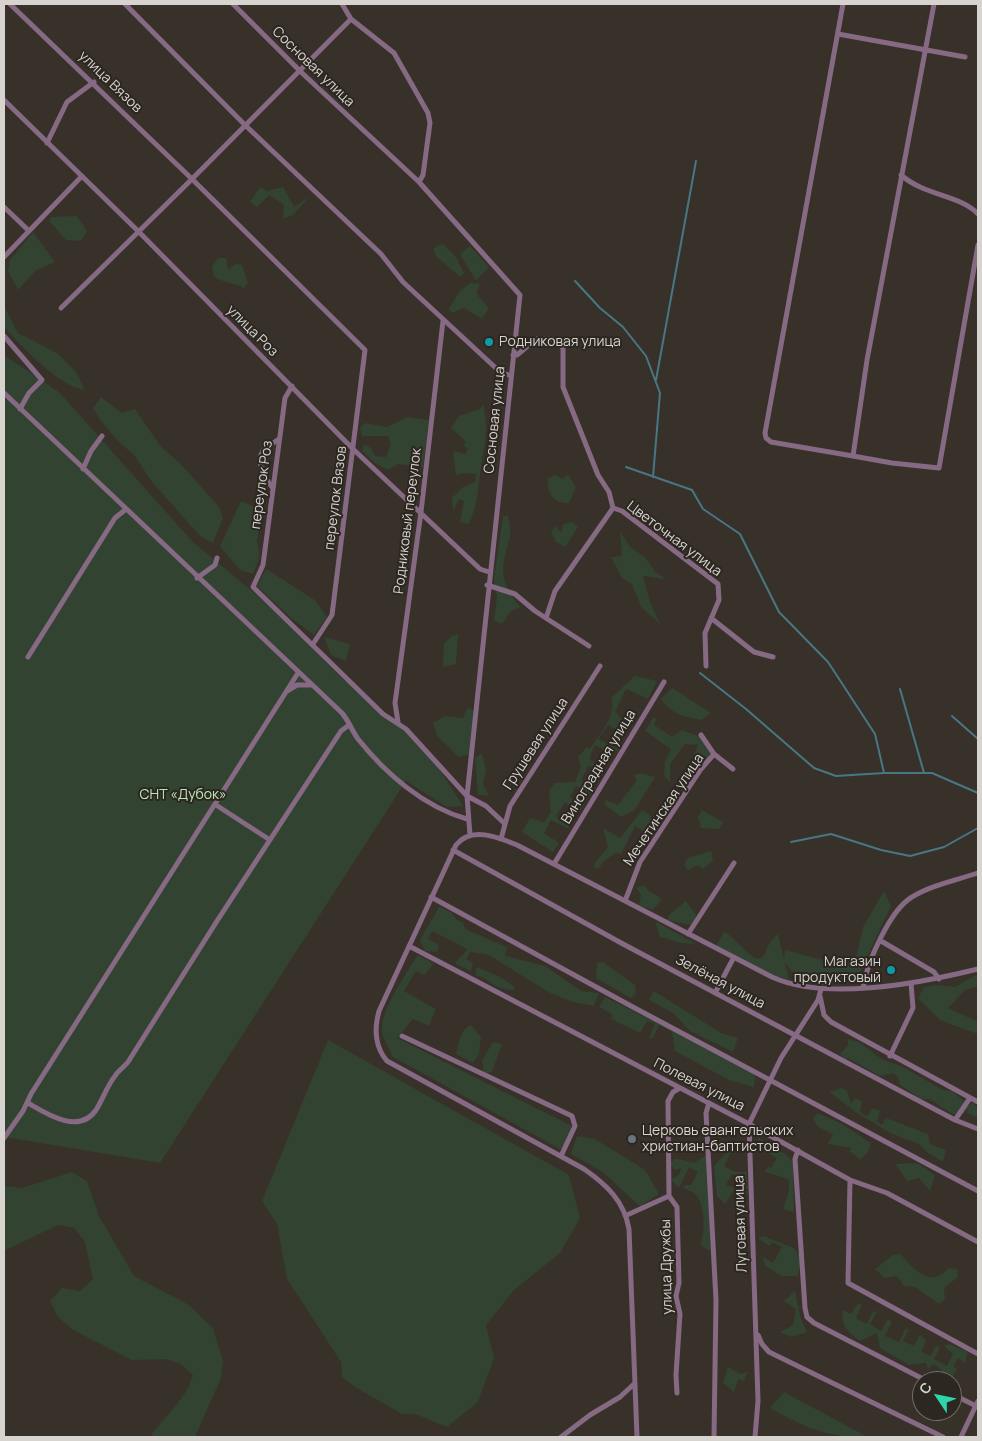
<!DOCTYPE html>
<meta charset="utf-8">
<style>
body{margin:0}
#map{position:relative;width:982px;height:1441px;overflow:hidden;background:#37312a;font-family:Manrope,sans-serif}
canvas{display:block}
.frame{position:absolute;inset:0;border:5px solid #d7d3cf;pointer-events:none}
.north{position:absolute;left:912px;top:1371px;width:50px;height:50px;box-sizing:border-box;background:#2d2721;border:1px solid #716c67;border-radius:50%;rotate:304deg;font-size:14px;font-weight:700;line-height:20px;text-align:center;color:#d7d3cf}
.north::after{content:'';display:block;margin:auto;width:18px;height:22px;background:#2ed4aa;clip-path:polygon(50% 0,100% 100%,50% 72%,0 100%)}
</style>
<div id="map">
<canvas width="982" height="1441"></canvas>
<div class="frame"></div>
<div class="north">С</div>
</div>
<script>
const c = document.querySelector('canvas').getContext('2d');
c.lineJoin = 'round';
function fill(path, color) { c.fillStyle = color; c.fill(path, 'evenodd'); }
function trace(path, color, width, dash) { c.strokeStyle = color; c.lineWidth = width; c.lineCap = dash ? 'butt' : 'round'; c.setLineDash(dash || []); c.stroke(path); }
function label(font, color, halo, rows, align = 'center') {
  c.font = font + ' Manrope,sans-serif'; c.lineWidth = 4; c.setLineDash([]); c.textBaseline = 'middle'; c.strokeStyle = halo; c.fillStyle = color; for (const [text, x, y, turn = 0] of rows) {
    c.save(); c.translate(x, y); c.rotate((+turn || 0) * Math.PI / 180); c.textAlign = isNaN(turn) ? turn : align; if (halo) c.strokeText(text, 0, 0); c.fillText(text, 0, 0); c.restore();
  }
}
const green = new Path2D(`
 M260,187L267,191L283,187L294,207L310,196L293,215L283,219L284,205L269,195L257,207L250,202Z
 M77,216L87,231L81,241L66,240L49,221L51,217Z
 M33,232L55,262L36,270L18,290L8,271L10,260Z
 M439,245H444L456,257L464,273L460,277L436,256L433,249Z
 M470,246L489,267L476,281L460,254Z
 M218,258H226L228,269L236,264L242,265L248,283L244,288C233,282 224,283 214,277L212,267Z
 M470,283L480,284L477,292L479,297L489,308L482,319L464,308L452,313L449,309L459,292Z
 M4,306L18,333L57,353L76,372L85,390C59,387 22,346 4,327Z
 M4,355L59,392L193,542L270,606L339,676L422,742L463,806L447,807L406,781L160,1163L4,1137Z
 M101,397L122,413L135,409L161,447L179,462L219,507L223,518L213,543L200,536L152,482L134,455L117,440L101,421L93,408Z
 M483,404C489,431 485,441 481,467C478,487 478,505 469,524L460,522L464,501L459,499L453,511L452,498L463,487L475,482L476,474L465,473L456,475L453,451L465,454L468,448L463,446L466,442L451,428L459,416L480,409Z
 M407,417L429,420L423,467L398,464L388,470L375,463L362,451L364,445L370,447L375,456L386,457L391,445L388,436H362L360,428L365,423L387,427Z
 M556,475L562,479L568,475L576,487L569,503C553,504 546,492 548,478Z
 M241,501L262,510L257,542L260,556L253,574L240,570L220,546Z
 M503,516H508C515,540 503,550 503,571C503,584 513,598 520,607L511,611L502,624L494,621L497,598L494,579Z
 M572,522L578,527L565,547L556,542L551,532L555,526L561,532L564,524Z
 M620,531L630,547L645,557L655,572L666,579L643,576L650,602L660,624L641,607L632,584L622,578L611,557L622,556Z
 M266,569L315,600L327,617L314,635L291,618L257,586Z
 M458,634L456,664L443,667L444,643L452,636Z
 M324,637L350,644L346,661L331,655Z
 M635,676L657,681L648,699L626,689L615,711L629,728L623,734L608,725L598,739L618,749L613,755L595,745L589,759L605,768L588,766L581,780L596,789L589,794L576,786L570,797L584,805L579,812L565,802L556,816L569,826V829L551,820L544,833L559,843L553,852L522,832L530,818L544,822L551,812L549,792L554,783L575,782L581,767L578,757L587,747L590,749C598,735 618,715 611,698Z
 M672,688L711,713L702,720C685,717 671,714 661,699Z
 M468,707L475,712L471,754L459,757L437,736L433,723L445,716L463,718Z
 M653,718H657L654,725L672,737L682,730L703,738L711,750L706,763L693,758L698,745L685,744L670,764V782L664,776L665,762L671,749L645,731Z
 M482,753L486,770L483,784L489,796L478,795L475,758Z
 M640,773L655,777L635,810L621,817L604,804L606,800L618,805L637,780L633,775Z
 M642,810L651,816V822L644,832L635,826L621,854L616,853L604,861L598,869L594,867L595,862L608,847L603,828L620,838Z
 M702,810L723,822L719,829L701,828L698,817Z
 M711,851L713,861L703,869L698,865L688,870L684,865L688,858Z
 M644,885L648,890L662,899L653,910L639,905L641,895L636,888Z
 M884,891L891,906L860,972L826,986L799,979L785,963L789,980L772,975L716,946L724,932C734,936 744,952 757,959L763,957L770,942L778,934L784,960L785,950L830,962H855L863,927Z
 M686,901L697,916L691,925L667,920L670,914Z
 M439,907L451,912L458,921L463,922L465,929L507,947L505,956L545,966L581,991L599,993L594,1006L573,1002L550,993L489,955L470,952L466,959L473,963L471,971L455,964C458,957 464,956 467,949L432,931L428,939L439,945L437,952L425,951L420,940Z
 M655,921L696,944L682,943L660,937Z
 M418,955L434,964L424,975L416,971L404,991L436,1009L429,1026L413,1019L397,1038L572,1126L565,1147L560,1149L393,1057C389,1049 384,1040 382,1032C379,1012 408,971 418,955Z
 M603,962L635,985L636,993L631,998L596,978L597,963Z
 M477,967L500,977L515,987L513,990C491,989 493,980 475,975Z
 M978,974V986L965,990L948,1008L978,1022V1034L940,1020L918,998L924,987L936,985L955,987Z
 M654,991L721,1033L738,1038L733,1052L690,1031L673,1013L649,1000Z
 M605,997L755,1072L754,1087L729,1080L675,1051L672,1032L659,1025L653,1038H649L655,1023L647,1021L640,1033L611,1019L612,1014L599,1007Z
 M471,1025L481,1037L479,1054L473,1063L456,1054C459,1043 460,1030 471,1025Z
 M848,1039L859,1042L883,1060L903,1067L943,1090L952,1091L970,1106L971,1103H973L978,1109V1118L967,1113L969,1108L963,1114H952L930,1099H921L900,1085L898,1078L894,1073L880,1076L850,1059L844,1058L840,1054L848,1045Z
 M328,1040L569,1175L580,1218L560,1253L514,1290L486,1325L494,1358L478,1402L447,1427L415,1414H402L355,1387L342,1377L341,1362L287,1279L277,1224L262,1201Z
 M493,1042L502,1044L492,1072L484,1074L482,1060Z
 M842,1088L847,1091L851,1104L855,1098L862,1102L860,1112L867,1116L873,1108L880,1111L877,1121L882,1125L886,1118L928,1134L930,1144L946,1150L943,1162L928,1153L919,1144L890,1133L856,1112L829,1092Z
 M818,1113L842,1124L871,1143L869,1150L861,1160L849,1151L852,1148L828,1144L833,1134L818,1127L813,1118Z
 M577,1136L595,1139L645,1170L659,1194L641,1206L637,1204L604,1173L571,1154Z
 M758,1137L787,1155L793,1163L794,1212L783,1209L789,1191V1179L765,1172L768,1166L771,1168L777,1158C767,1152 759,1149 758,1137Z
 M728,1151H732L724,1166L735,1172H746L748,1189L742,1187L741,1179L732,1174L726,1185L748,1192L744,1198L733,1191L725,1204L717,1196L714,1166Z
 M708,1154L710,1251L700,1245C706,1234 705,1203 695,1194C692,1191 687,1190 683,1188L685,1185H691L698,1172L689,1167L680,1186L677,1187L671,1179L679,1175L681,1168L675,1170L670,1164L675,1158L694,1163Z
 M917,1163L935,1175L930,1191L919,1178L907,1181L895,1164Z
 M72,1172L87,1181L99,1216L134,1276L189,1305L213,1328L223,1361L221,1378L195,1437H150C165,1415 186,1400 193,1375L181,1364L165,1359L132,1360L73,1330L58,1317L50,1301L62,1288L80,1291L93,1279L85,1242L74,1228L58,1225L4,1251V1186L22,1188Z
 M763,1236L794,1248L801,1257L798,1276H782L765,1266L763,1257L773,1263L782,1247L772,1242L769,1246L758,1238Z
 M901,1254C908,1264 924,1282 939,1276C942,1275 946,1271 948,1268L957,1269L958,1277L944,1288L945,1299L939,1304L915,1287L904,1286L897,1276L885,1278L875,1269L893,1255Z
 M795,1291L801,1319L807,1332L791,1337L780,1332L793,1325L796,1309L784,1301Z
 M858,1303L862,1305L856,1318L867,1324L873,1311L877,1312L870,1324L881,1331L888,1319L892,1322L885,1336L899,1342L905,1329H909L903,1341L914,1346L920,1335L926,1341L921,1351L930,1356L936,1346L940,1347L934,1359L947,1366L953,1354L944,1346L949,1344L968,1352L965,1363L958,1358L953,1366L957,1369L951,1381H941L942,1370L933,1364L928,1369L926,1363L909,1365L880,1348L877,1333L860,1341C849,1333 839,1325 843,1310L851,1314Z
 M728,1367L740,1374L748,1372L744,1381L738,1379L734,1392L723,1383Z
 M784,1392L866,1436C832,1440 799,1425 770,1408Z`);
const stream = new Path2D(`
 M575,281L600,308L623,327L646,356L660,393L653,477
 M656,380L696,161
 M626,467L692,490L703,509L740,534L779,612L828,662L875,734L884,773
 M700,673L746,709L814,768L836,776L884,773H932L978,793
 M900,689L924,773
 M952,716L978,739
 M791,842L831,834L881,850L910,856L944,847L978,828`);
const street = new Path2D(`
 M10,4L192,179L61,308
 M125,4L245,125L381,254L403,282L499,371L511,376
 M233,4L301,72L419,182L520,295L467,796L470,835
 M342,4L351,19L394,53L428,113L430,123L423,175L419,182
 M843,4L765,433L766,438L771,442L853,456
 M934,4L867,360L853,456L892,463L939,468L978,245
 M838,34L965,57
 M4,100L139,232L354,450L480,569L489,572
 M47,143L67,102L94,82
 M901,175C925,196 960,195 978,214
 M4,207L28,230
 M4,257L82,176
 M4,336L42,380L29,393L20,409
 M513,355H517L536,339H553L563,348V387L598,475L609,492L613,508L555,591L546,618
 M292,386L285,398L263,565L253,587L383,714L406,729L467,796L486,806L504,823
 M4,393L342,713C349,721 352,731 358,739C386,774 424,807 467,819
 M83,469L91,451L102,436
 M273,488C266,480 255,462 263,451C266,446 274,443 279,439
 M613,508L622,511L718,584L719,600L705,633L706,666
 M197,578L215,565L217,558
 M487,585L515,594L535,611L589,646
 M711,618L754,652L773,657
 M313,644L332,615L365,350L192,179L351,19
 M28,657L115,518L125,510
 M287,691L297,685H312
 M398,722L395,703L421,512L443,321
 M701,735L714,754
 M216,805L270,840
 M501,839L510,806L600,666
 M453,850L623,944L955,1120L978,1129
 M554,864L664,682
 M431,897L631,1006L978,1191
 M625,901L640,862L701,769L714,754L733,769
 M688,934L734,863
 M881,941L934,972L939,979
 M409,946L749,1124L850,1180L887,1193L978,1242
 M863,988C867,962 890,910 912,897C931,885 957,880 978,873
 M715,993L734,957
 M820,996L824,1015L831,1022L978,1102
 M402,1036L572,1116L575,1126L561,1156
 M890,1056L913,1008L911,983
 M28,1103C47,1114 79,1135 96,1110C103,1099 107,1086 115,1076C118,1071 124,1067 128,1062L217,921L341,731L349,725
 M709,1103L706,1113L716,1300L714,1437
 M955,1120L970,1098
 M4,1138L23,1111L31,1094L298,673
 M798,1150L795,1159L805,1308L807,1317L814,1323L927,1381
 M850,1180L848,1283L978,1354
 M627,1215L669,1196
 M758,1335L762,1344L769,1352L943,1437
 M677,1393L676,1375L680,1314L676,1296L679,1283L677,1207L669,1196L668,1101L673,1092L680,1088
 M952,1394L976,1406
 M561,1437L590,1415L620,1397L635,1383
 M637,1437L629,1229C624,1201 607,1185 584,1169L387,1061C375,1047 374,1029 379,1011L456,845C471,826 498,837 517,845L772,977C827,1002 921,983 978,969
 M755,1437L758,1401L749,1124L781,1058L818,1000L821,989
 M961,1437L978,1401`);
const markers = [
 [489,342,5,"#0f9aa8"],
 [891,970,5,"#0f9aa8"],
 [632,1139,5,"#6b7280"]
];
const streetNames = [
 ["Сосновая улица",313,67,44],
 ["улица Вязов",110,82,44],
 ["улица Роз",252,331,45],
 ["Сосновая улица",495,420,-84],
 ["переулок Роз",262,485,-82],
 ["переулок Вязов",336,498,-83],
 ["Родниковый переулок",408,521,-83],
 ["Цветочная улица",674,539,37],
 ["Грушевая улица",536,744,-57],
 ["Виноградная улица",599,767,-59],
 ["Мечетинская улица",664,810,-56],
 ["Зелёная улица",720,982,28],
 ["Полевая улица",699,1085,27],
 ["Луговая улица",741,1224,-92],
 ["улица Дружбы",667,1267,-91]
];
const poiNames = [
 ["Родниковая улица",499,342],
 ["Магазин",881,962,"right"],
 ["продуктовый",881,978,"right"],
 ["Церковь евангельских",642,1131],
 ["христиан-баптистов",642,1147]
];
const parkNames = [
 ["СНТ «Дубок»",183,795]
];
fill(green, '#324331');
trace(stream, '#497685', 2);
trace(street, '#866982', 5);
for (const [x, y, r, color] of markers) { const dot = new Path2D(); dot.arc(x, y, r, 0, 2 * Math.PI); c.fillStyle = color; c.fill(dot); trace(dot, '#2d2721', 2); }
label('14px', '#d7d3cf', '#2d2721', streetNames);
label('14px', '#d7d3cf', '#2d2721', poiNames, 'left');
label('14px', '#bae9b6', '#2d2721', parkNames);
</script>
